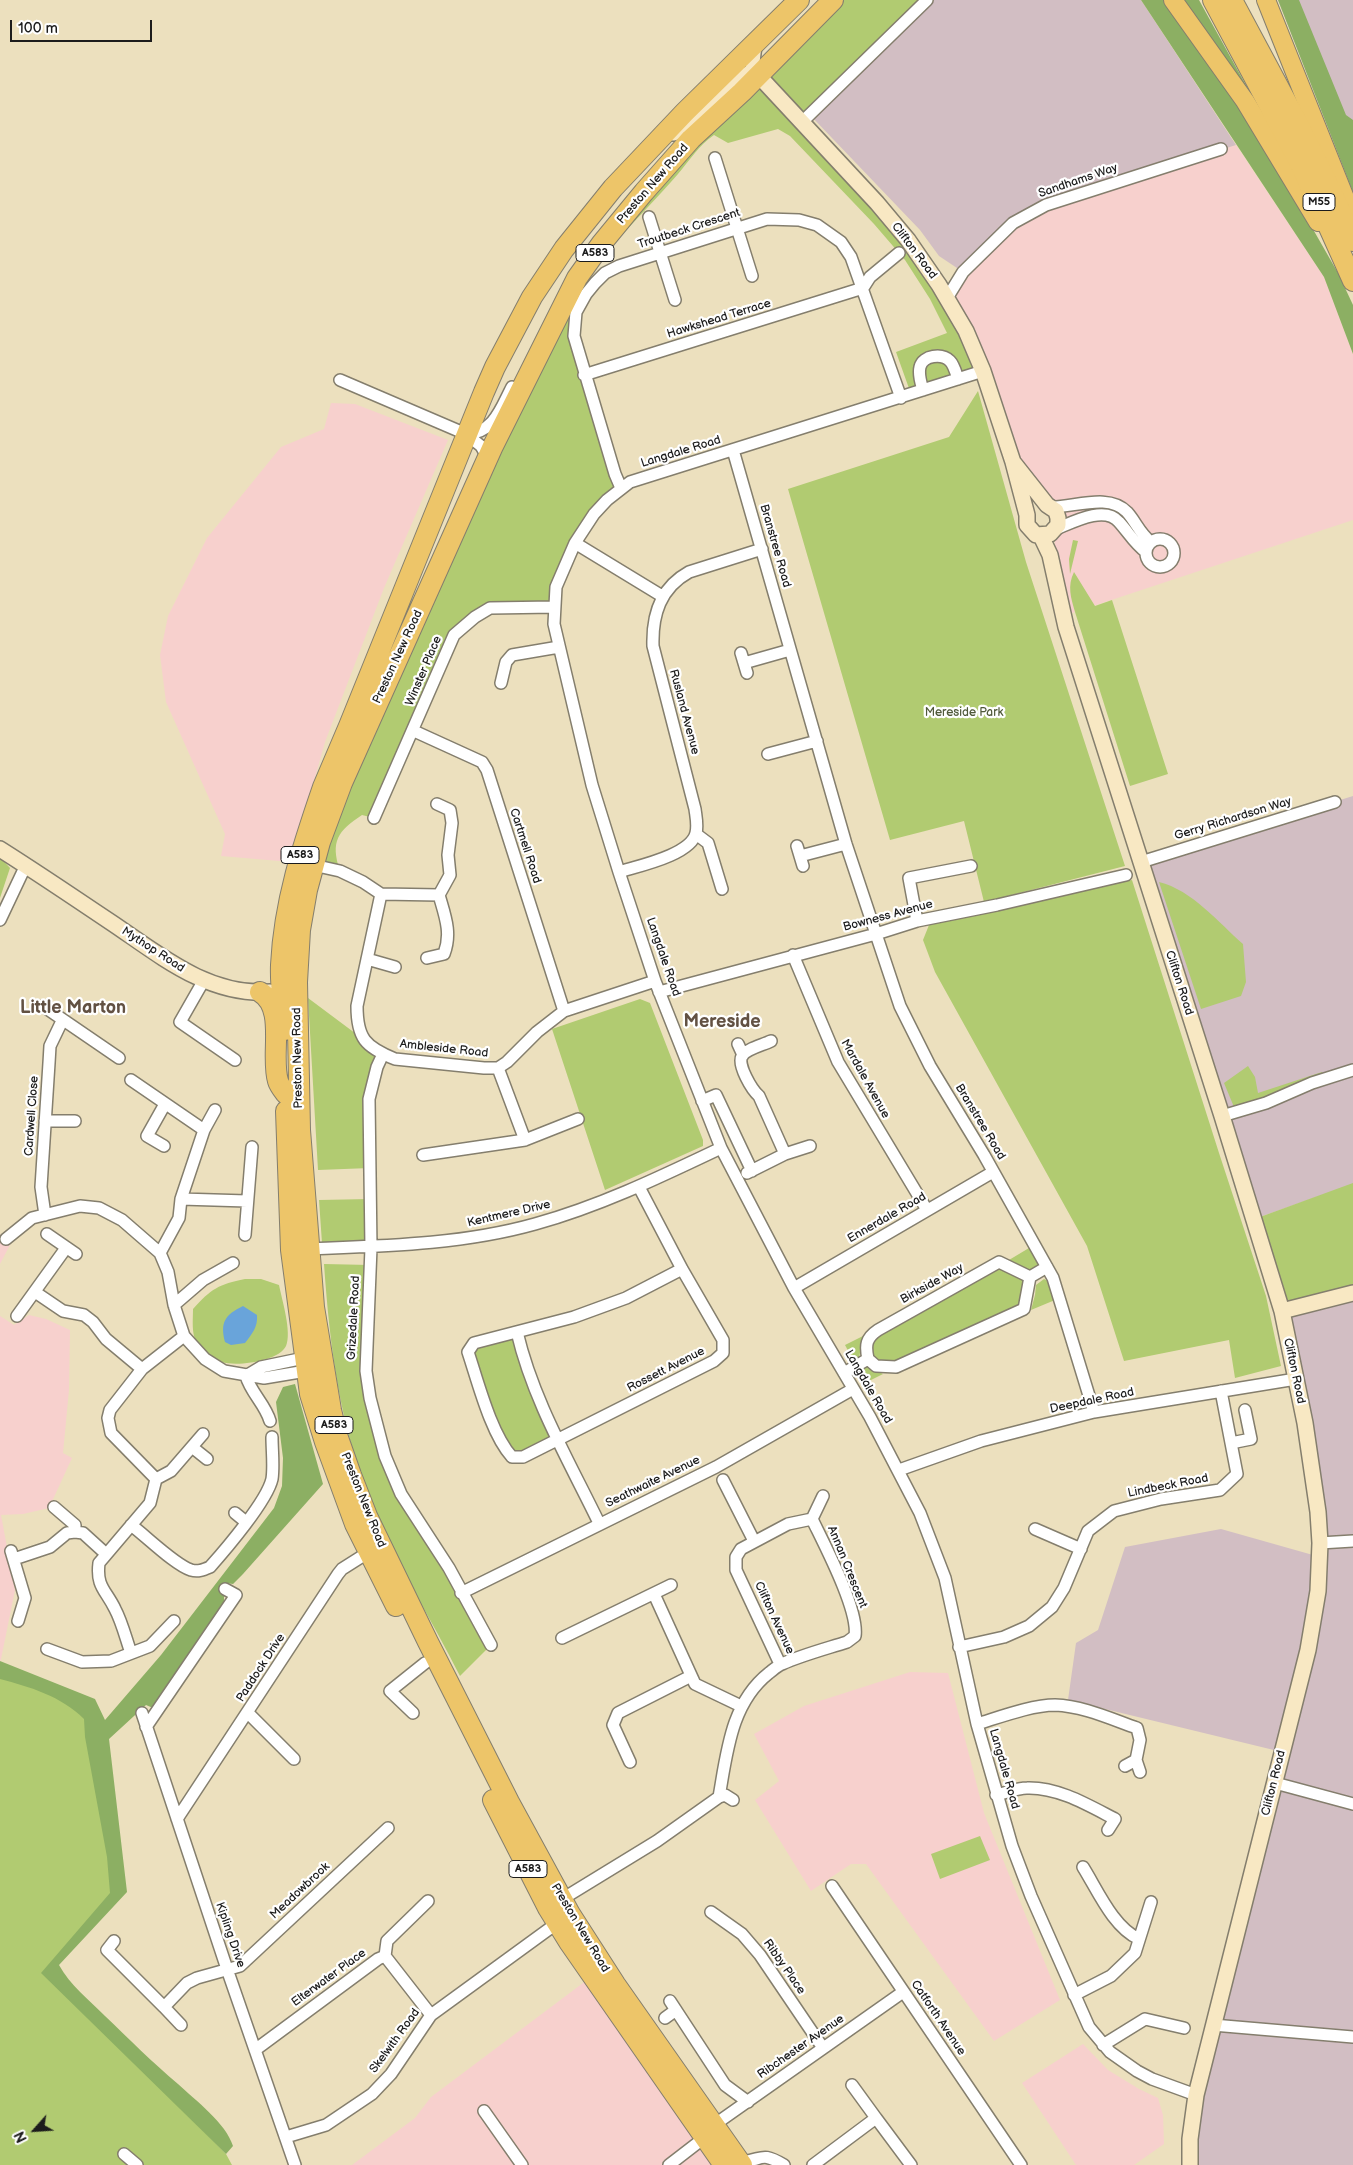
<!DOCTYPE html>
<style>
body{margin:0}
#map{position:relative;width:1353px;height:2165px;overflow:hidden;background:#ece0be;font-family:"Balsamiq Sans",sans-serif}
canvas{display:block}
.north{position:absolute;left:10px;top:2105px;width:50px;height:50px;-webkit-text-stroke:4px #fff;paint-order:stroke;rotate:244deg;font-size:14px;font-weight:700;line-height:20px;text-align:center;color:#1c1c1c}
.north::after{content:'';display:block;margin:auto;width:18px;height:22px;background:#1c1c1c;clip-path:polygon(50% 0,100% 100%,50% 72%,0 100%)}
.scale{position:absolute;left:10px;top:20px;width:142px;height:22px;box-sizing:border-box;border:2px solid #1c1c1c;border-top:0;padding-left:6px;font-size:15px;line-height:18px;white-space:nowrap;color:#1c1c1c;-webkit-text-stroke:4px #fff;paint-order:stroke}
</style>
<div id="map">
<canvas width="1353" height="2165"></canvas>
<div class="north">N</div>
<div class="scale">100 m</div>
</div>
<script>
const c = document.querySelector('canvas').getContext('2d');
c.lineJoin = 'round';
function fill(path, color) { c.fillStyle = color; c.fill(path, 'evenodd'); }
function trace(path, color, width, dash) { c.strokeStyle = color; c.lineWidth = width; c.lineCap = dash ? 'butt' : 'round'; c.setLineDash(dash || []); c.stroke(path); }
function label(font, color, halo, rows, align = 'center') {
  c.font = font + ' "Balsamiq Sans",sans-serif'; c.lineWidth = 4.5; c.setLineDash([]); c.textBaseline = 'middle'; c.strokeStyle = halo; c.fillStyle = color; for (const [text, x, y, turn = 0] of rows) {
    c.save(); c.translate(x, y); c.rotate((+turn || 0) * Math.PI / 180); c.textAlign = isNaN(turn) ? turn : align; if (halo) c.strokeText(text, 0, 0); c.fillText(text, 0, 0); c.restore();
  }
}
const built = new Path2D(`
 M1236,145L1324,277L1353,354V520L1063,616L1059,594L1054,532L1058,525L1028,482L947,298L1013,223L1046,205Z
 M331,403L355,404L448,440L384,588L325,742L291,862L221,856L225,834L166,702L160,655L168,616L207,538L281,447L324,429Z
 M0,1234L11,1243L0,1264Z
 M29,1315L46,1319L70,1330L69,1390L63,1453L72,1458L49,1508L23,1514L1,1515L15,1590L0,1664V1316L14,1325Z
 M910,1672L948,1673L984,1813L1060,2000L994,2041L866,1864H851L811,1891L755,1800L779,1781L754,1734L804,1706Z
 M591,1977L724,2165H352L415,2118L431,2097Z
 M1083,2044L1108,2070L1139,2089L1158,2098L1163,2115L1164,2144L1134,2165H1076L1022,2083Z`);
const industrial = new Path2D(`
 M927,0H1141L1236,145L1046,205L1013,223L963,272L939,256L920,230L810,115Z
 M1278,0H1353V192L1325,118Z
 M1353,796V1184L1260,1217L1144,861Z
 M1353,1293V2165H1190V2139L1282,1752L1068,1700L1076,1643L1098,1630L1125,1547L1221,1529L1320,1557L1282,1311Z`);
const green = new Path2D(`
 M844,0H927L801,123L908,240L983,371L911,394L896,352L947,333L930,299L905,260L874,224L790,136L778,129L728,143L714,135C698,146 690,160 678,174C641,217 594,257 572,310L621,488L575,543L554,607L490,608L454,635L374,818L362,815C338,831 330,841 340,871L313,865L540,351L644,192L755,88L775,91L772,77Z
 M978,391L1026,562L1125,866L984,902L964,821L890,840L788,489L949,437Z
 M1073,540L1078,541L1070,574L1069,559Z
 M1074,572L1095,606L1112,600L1168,774L1130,786L1075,612C1071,598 1067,586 1074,572Z
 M0,857L10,868L0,898Z
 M1132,880L1219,1153L1266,1296L1281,1366L1235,1378L1229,1340L1124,1361L1087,1246L935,972L923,940L929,925Z
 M1159,882C1192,890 1219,923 1243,944L1246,982L1241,996L1201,1009Z
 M308,998L383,1054L377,1067L370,1168L318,1170Z
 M640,999L650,1003L703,1140V1146L605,1190L552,1029Z
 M1248,1066L1255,1077L1258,1093L1322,1072L1324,1076L1275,1096L1234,1107L1224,1083Z
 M1353,1183V1293L1288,1309L1260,1217Z
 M370,1199L371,1241L322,1243L319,1200Z
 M1029,1248L1039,1262L1038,1267L1028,1271L1009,1260Z
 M999,1262L1030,1277L1024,1309L896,1367L868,1359L869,1337Z
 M324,1264L370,1265L366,1339L385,1456L491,1645L460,1676C431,1618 394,1561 370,1500C339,1421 330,1348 324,1264Z
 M245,1279H261L279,1285C282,1300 292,1332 286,1346C279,1361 237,1367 222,1362C212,1359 197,1346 194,1336C192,1328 193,1317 193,1309C211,1289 219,1284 245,1279Z
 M1044,1279C1052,1282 1053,1293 1055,1300L1031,1310L1035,1295L1036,1285Z
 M517,1332L559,1439L512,1457L468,1352L474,1343Z
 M867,1334L862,1340L859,1359L854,1362L845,1345Z
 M867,1366L883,1374L865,1383L860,1371Z
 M0,1664L91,1711L123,1894L49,1973L226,2154L232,2165H0Z
 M980,1836L990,1860L940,1879L931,1854Z`);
const forest = new Path2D(`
 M1141,0H1166L1270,154L1338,273L1353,305V354L1324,277Z
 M1181,0H1199L1258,107Z
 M1278,0H1299L1346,115L1353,120V192Z
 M295,1384L323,1484L243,1574L233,1584L226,1583L220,1590L224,1595V1602L153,1708L146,1705L109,1739L127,1892L59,1965C70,1985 89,2000 105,2016C129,2039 152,2062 178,2084C195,2100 226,2123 233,2146L226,2154L41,1973L110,1893L107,1857L85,1737L84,1719C61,1696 30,1687 0,1679V1661L95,1699L105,1720L161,1655L274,1508L282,1486L283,1458L276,1402L283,1387Z`);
const water = new Path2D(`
 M243,1306L257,1315C258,1327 252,1334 245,1343L231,1345L225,1342C220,1322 225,1315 243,1306Z`);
const street = new Path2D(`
 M801,123L927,0
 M715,158L752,276
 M649,217L675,300
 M947,298L963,272L1013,223L1046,205L1221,149
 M983,371L630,482L607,500L594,514L575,543L556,587L554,624L592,785L619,872L655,981L721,1148L794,1288L870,1417L920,1513L945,1578L977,1724L1012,1846L1031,1896L1089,2027L1110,2052L1137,2071L1152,2079L1196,2095
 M584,375L863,288L870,277L899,253
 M340,380L466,434L481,446L488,458
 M923,390C921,383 918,375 920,367C923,355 942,353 950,361C954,365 956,373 958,379
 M466,434C494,433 501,408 512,387
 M733,450L846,844L900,1006L930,1066L984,1155L1053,1278L1094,1412
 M621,488L615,474L574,336L576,312L586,294L595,283L605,273L619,266L767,219L799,220L817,225L841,242L851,257L901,398
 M1052,507C1075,507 1109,493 1127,512C1136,522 1140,534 1151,542
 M1056,529C1073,522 1105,505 1119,522C1129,533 1134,543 1146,552
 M1146 553a14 14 0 1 1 28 0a14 14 0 1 1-28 0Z
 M575,543L662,596
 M741,653L747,673
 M744,663L790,650
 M501,683L506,662L512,655L559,647
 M414,731L482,762L487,770L564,1011
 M768,754L817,741
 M374,818L454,635L475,617L490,608L554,607
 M696,834L708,843L722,889
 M797,846L803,866
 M800,856L846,844
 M1141,862L1335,802
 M313,865L340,871L363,882L381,894L439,895L450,875L448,855L452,823L450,810L437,804
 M619,872C638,866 691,855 696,833C698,825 696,817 695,809L653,646C652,615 660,588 689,572L762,549
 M381,894L357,1006C357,1038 365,1047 395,1059L484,1068H498L507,1062L537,1032L564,1011L655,981
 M0,920L26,865
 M917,921L909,878L971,866
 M793,955L838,1062L927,1210
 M427,958L444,954C452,933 445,916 439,895
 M367,959L395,967
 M204,980L180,1022L235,1060
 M659,992L876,934L917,921L997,905L1126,875
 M43,1006L119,1058
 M771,1041C763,1045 746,1049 742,1056C737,1065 752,1090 759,1096L785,1154
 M738,1044L743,1055
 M383,1054L377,1067L369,1099L371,1248L366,1371L370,1398L385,1456L401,1494L449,1568L491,1645
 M498,1068L525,1140
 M131,1080L204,1130
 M702,1101L716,1095L752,1171
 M1222,1116L1266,1103L1312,1083L1353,1070
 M45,1121H75
 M164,1146L147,1136L165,1104
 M423,1155L525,1140L578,1119
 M747,1173L785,1154L810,1146
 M639,1187L682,1269L723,1340V1353L714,1361L523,1457H512C491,1434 478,1382 468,1352L474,1343L574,1317L626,1298L682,1269
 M181,1199L247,1201
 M45,1215L41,1187L49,1063L50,1046L62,1021
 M47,1234L76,1254
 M245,1235L252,1147
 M6,1239L32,1218L80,1206L99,1208L122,1220L160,1253L168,1272L174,1305L184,1336L205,1359L224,1371L264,1378L306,1371
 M305,1249C382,1246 460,1245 535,1224C600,1206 660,1177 721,1148
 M160,1253L179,1218L181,1199L204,1130L215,1110
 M794,1288L993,1172
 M35,1292L63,1311L84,1315L93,1322L106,1339L142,1369
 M174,1305L203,1280L233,1263
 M17,1316L66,1248
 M517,1332C533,1400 569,1461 599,1523
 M868,1359L876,1366L896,1367L1024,1309L1030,1277
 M844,1373L868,1359C865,1345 866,1338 878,1330L999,1262L1030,1277L1047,1267
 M246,1376L261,1367L304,1358
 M246,1376C251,1393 265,1404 270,1421
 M1231,1443L1251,1439L1245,1410
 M192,1447L207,1459
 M899,1470L981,1441L1094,1412L1296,1379
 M156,1479L171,1471L203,1434
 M723,1480L754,1541
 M54,1507L75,1525V1532
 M235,1513L246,1522
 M812,1519L823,1496
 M131,1525C146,1536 175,1565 191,1570C198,1572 203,1570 210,1567C226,1549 267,1501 272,1479C274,1466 272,1451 272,1437
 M1035,1529L1081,1549
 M1320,1543L1353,1541
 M11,1551L25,1598L18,1621
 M14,1559L50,1547L67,1533L75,1532L83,1533L105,1553
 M461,1593L716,1467L853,1389
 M654,1594L695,1684L741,1706
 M562,1638L671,1585
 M959,1647L1004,1637L1029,1626L1052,1607L1064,1588L1088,1531L1114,1511L1161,1499L1220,1490L1237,1474L1221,1391
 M47,1649L82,1662L111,1661L150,1646L174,1621
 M131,1653C126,1639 122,1622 115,1609C106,1590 96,1587 99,1563L150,1503L156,1479L111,1433L108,1418L110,1410L142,1369L184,1336
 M142,1713L227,1969L295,2165
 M248,1713L294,1759
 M413,1713L390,1691L425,1663
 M977,1724C1000,1717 1032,1705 1055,1705C1083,1706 1111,1719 1137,1728L1140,1740L1136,1760L1125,1766
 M146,1727L236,1595L225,1589
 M1136,1760L1140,1772
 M630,1762L613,1725L618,1713L691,1676
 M1275,1783L1353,1804
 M996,1795C1006,1793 1017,1788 1027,1788C1058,1787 1088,1805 1115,1819L1108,1830
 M719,1797L725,1795L733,1800
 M177,1819L338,1574L342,1569L372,1550
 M1083,1867C1098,1891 1113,1927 1139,1939
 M832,1886L1021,2165
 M559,1901L657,1841L719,1797C727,1752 731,1703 769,1673C773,1670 777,1666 782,1664C802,1655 825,1649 847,1642L855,1636C859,1610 824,1544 812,1519L788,1524L741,1549L736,1557V1570L780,1664
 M711,1912L742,1934L760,1955L823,2048
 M114,1941L107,1950L164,2007L187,1983L197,1978L240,1966L388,1828
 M385,1956L431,2015
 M385,1956L387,1941L428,1901
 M1074,1995L1111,1976L1135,1953L1151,1902
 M670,2001L725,2085L748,2102
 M164,2007L181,2025
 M665,2018L676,2010
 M1213,2025L1353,2037
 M1103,2045L1145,2019L1184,2028
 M255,2050L378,1959L385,1956
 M852,2085L876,2118
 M484,2111L522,2165
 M286,2137L326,2125L372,2094L391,2074L431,2015L560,1921
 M124,2154L137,2165
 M669,2165L704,2138L714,2125L903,1992
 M739,2165L740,2162C764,2160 760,2151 784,2165
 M813,2165L876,2118L911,2165`);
const secondary = new Path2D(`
 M754,45L752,62L758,75L877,203L908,240L939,285L966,331L983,371L1013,462L1027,515V525L1036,535L1050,534L1058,525V518L1056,511L1047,505L1013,462
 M674,133L706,110L742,77L748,74L758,75
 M1041,536L1050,555L1066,627L1222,1116L1282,1311L1305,1423L1318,1512L1320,1543L1318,1591L1308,1650L1196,2095L1190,2139V2165
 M0,849C38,873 75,898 112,923C161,956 208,996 270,992
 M1282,1311L1353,1293`);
const primary = new Path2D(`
 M1173,0L1245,101L1318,222
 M1266,0L1353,218`);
const highway = new Path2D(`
 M1213,0L1300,163L1353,281
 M1232,0C1274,79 1318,157 1353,241
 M260,992C287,1008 270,1055 278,1081C279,1085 283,1090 286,1094
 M285,1030C284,1008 280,987 281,965C284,902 303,845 323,787L349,726L484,392L495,367L532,297L564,249L613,188L685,112L799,0
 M286,1111L291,1250L310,1394L325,1442L355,1524L396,1606
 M493,1800L548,1908L569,1942L724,2165
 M742,2165L615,1984L570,1914L509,1802L428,1642L367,1516L351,1475L337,1435L331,1410L314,1307L300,1130L297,982L300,930L307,890L320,842L342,783L493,446L577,278L602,243L644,192L691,139L742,92L833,0`);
const shields = [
 [1319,202,32],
 [595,253,38],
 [300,855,38],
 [334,1425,38],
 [528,1869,38]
];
const shieldNames = [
 ["M55",1319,202],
 ["A583",595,253],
 ["A583",300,855],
 ["A583",334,1425],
 ["A583",528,1869]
];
const streetNames = [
 ["Sandhams Way",1078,181,-19],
 ["Preston New Road",653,184,-49],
 ["Troutbeck Crescent",689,229,-18],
 ["Clifton Road",914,251,53],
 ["Hawkshead Terrace",719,319,-17],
 ["Langdale Road",681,452,-17],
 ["Branstree Road",775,546,74],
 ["Preston New Road",398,657,-65],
 ["Winster Place",424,671,-67],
 ["Rusland Avenue",684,712,75],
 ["Gerry Richardson Way",1233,819,-17],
 ["Cartmell Road",525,846,72],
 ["Bowness Avenue",888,916,-15],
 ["Mythop Road",153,950,33],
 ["Langdale Road",663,957,71],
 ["Clifton Road",1179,983,72],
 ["Ambleside Road",444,1049,6],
 ["Preston New Road",298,1058,-91],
 ["Mardale Avenue",865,1079,61],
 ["Cardwell Close",32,1116,-86],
 ["Branstree Road",980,1122,59],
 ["Kentmere Drive",509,1214,-13],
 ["Ennerdale Road",887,1218,-30],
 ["Birkside Way",932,1284,-29],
 ["Grizedale Road",354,1318,-87],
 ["Rossett Avenue",666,1370,-27],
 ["Clifton Road",1294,1371,78],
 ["Langdale Road",868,1387,60],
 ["Deepdale Road",1092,1401,-12],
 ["Seathwaite Avenue",653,1482,-26],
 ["Lindbeck Road",1168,1486,-11],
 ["Preston New Road",363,1500,68],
 ["Annan Crescent",847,1567,68],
 ["Clifton Avenue",774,1618,65],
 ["Paddock Drive",261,1668,-57],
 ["Langdale Road",1004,1769,74],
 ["Clifton Road",1274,1783,-76],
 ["Meadowbrook",300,1891,-43],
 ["Preston New Road",580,1928,59],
 ["Kipling Drive",230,1935,71],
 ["Ribby Place",784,1967,55],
 ["Elterwater Place",329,1978,-36],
 ["Catforth Avenue",938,2018,56],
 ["Skelwith Road",395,2041,-54],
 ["Ribchester Avenue",801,2047,-35]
];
const parkNames = [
 ["Mereside Park",964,713]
];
const districtNames = [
 ["Little Marton",73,1008],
 ["Mereside",722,1022]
];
fill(built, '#f7d0cd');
fill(industrial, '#d2bec3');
fill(green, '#b1cb71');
fill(forest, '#8caf63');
fill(water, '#69a4da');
trace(street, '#847e6d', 14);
trace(secondary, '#847e6d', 18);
trace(primary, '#847e6d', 20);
trace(highway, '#847e6d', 22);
trace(street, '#fff', 11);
trace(secondary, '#f8e8c3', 15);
trace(primary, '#edc569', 18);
trace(highway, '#edc569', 20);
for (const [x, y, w] of shields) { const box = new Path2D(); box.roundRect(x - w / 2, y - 8.5, w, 17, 4); c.fillStyle = '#fff'; c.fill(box); trace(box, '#1c1c1c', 1); }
label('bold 11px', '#1c1c1c', null, shieldNames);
label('12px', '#1c1c1c', '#fff', streetNames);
label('12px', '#50593a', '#fff', parkNames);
label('bold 18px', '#625143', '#fff', districtNames);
</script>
